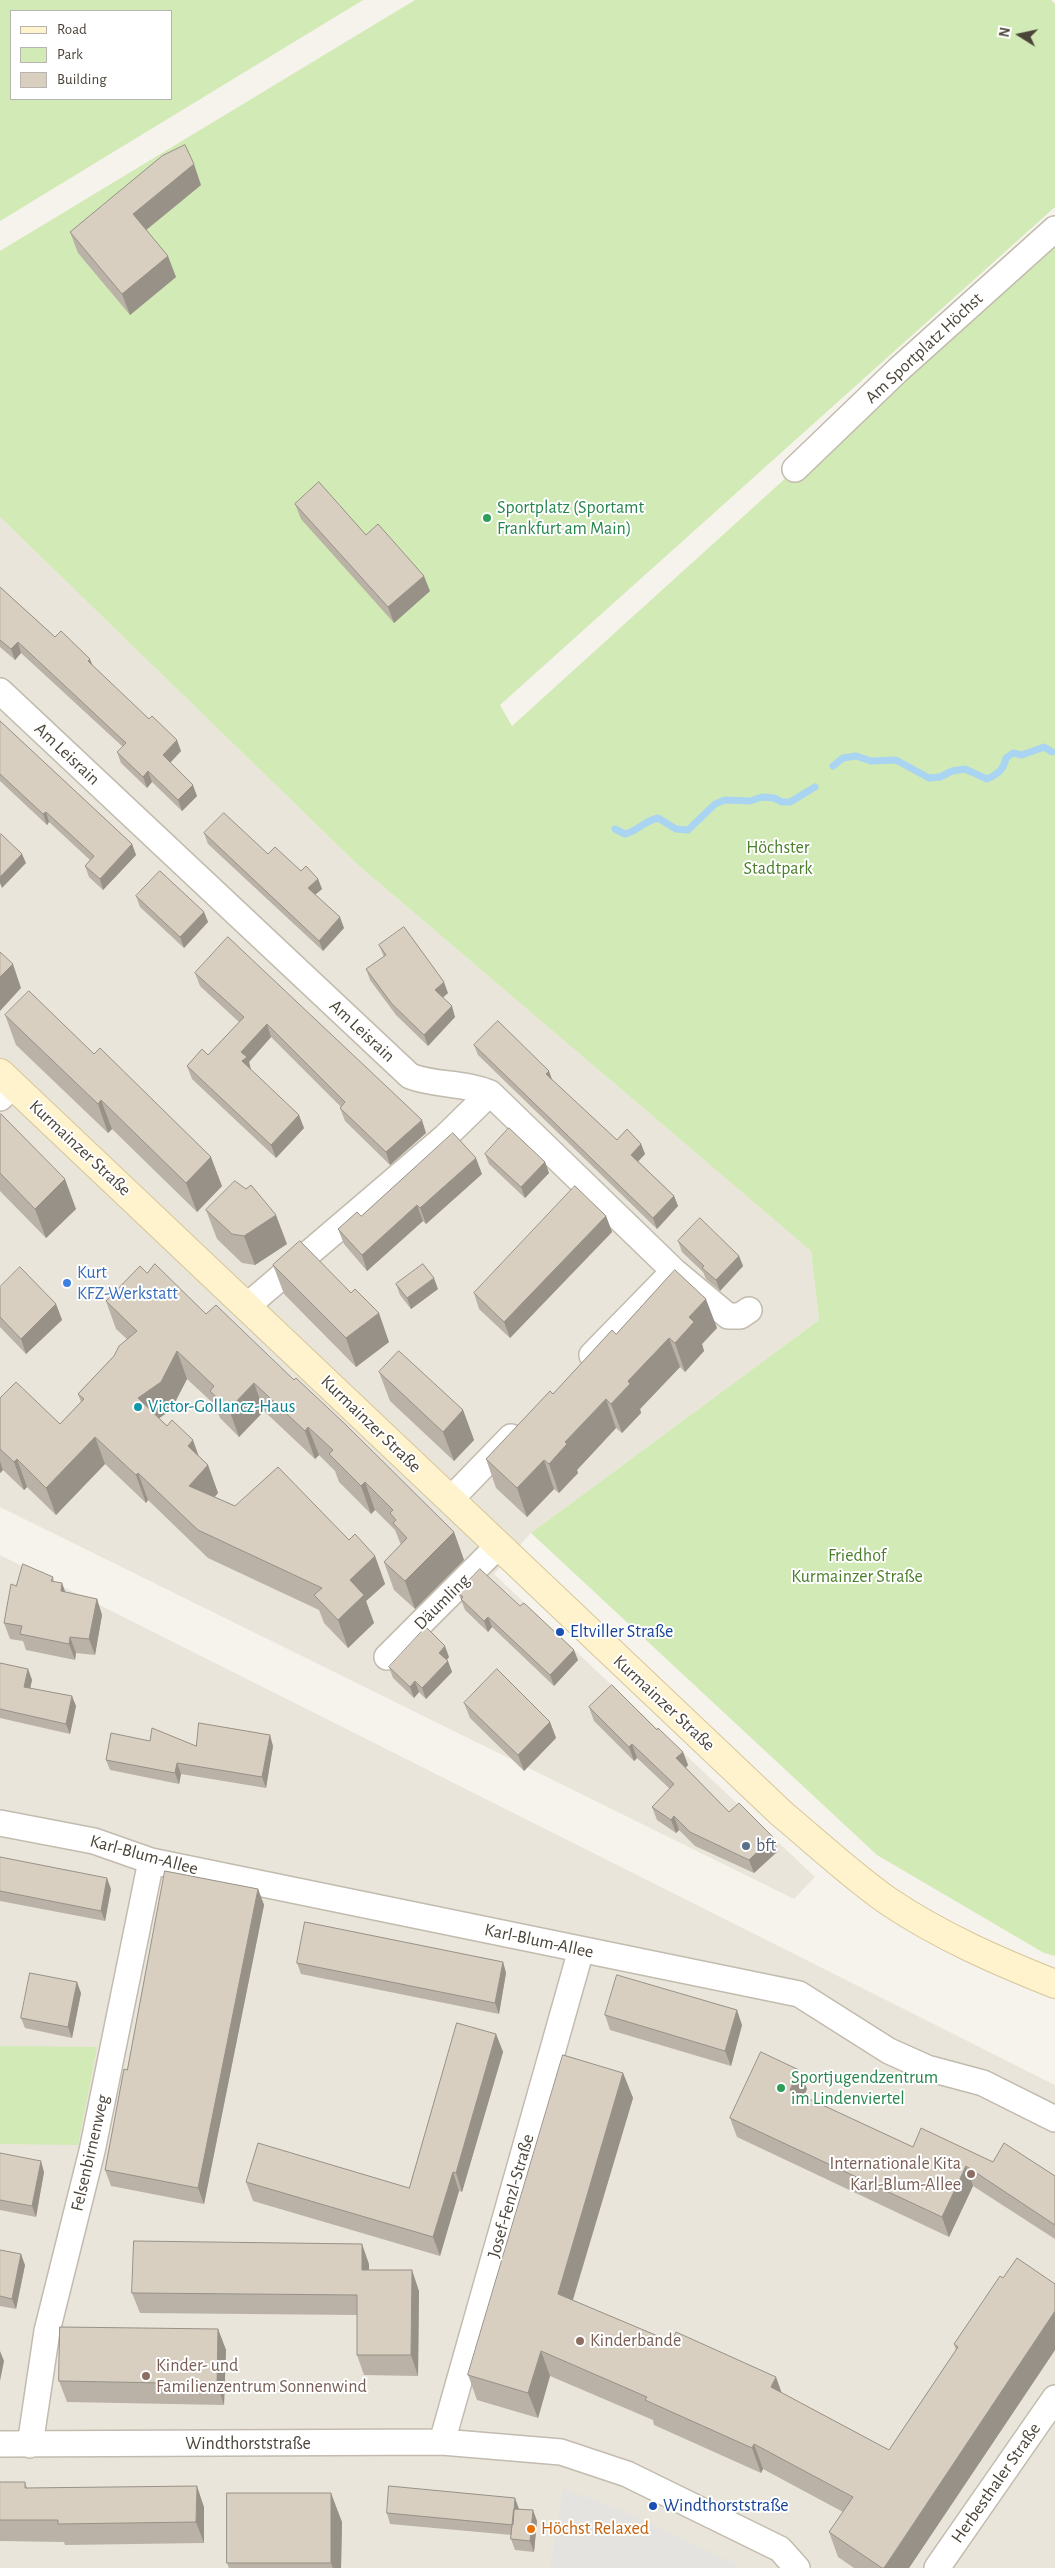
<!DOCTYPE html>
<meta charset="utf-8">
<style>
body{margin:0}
#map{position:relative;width:1055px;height:2568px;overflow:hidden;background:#f6f3ec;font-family:"Alegreya Sans",sans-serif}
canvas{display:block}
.legend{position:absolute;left:10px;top:10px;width:162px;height:90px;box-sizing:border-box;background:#fff;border:1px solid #b7b4b0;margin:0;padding:6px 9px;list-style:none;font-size:15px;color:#4b4439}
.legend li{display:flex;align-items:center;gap:10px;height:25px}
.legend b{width:25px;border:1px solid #b7b4b0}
.north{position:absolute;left:995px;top:10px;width:50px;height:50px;-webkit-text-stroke:4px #fff;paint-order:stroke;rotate:280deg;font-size:14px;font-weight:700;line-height:20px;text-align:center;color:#4b4439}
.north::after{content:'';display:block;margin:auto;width:18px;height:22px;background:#4b4439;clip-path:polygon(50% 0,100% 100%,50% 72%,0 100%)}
</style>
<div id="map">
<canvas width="1055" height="2568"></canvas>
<ul class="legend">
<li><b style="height:6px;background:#fff3cd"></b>Road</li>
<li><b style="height:14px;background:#d2eab5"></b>Park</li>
<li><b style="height:14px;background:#d8cfc1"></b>Building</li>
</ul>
<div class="north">N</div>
</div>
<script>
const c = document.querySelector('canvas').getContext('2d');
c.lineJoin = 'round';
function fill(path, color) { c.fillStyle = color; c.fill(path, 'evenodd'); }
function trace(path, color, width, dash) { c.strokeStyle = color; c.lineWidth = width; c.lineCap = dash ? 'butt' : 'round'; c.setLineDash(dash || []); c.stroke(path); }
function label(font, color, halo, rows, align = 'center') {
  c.font = font + ' "Alegreya Sans",sans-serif'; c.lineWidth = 4; c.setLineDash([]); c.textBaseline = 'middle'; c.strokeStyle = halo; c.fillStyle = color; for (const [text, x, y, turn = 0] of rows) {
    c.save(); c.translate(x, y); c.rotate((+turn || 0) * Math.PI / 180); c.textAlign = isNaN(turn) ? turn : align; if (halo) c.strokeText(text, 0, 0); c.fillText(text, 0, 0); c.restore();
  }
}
const residential = new Path2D(`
 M0,517L358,865L811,1251L819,1320L531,1533L494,1574L815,1877L794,1899L0,1507Z
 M0,1555L1055,2085V2568H0Z`);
const green = new Path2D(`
 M0,0H363L0,221ZM11,11H171V99H11Z
 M415,0H1051L1055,4V207L500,705L512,726L1055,234V1956L1044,1953L877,1855L531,1533L819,1320L811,1251L358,865L0,517V251Z
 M0,2046L97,2047L78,2145L0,2144Z`);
const parking = new Path2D(`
 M563,2488L619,2509L736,2564L739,2568H550Z`);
const stream = new Path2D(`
 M833,766L843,758L856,756L871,761L896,760L929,778L940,777L952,771L965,769L987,779C998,774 1004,769 1006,758L1013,753L1022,755L1044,747L1052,752
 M615,829L625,834C640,830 642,822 658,818L676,829L688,830L715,804L725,800L750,801L762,797L774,798L782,802H790L815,787`);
const street = new Path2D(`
 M795,469L898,370L1055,229
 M0,691L410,1076C435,1086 464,1082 490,1093L674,1271L728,1316H740L749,1310
 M0,1098L13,1086
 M247,1306L445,1137L490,1093
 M592,1355L674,1271
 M450,1500L511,1437
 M387,1657L498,1546
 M0,1823L94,1841L151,1861L799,1994L889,2051L927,2068L983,2083L1055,2119
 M442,2442L581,1950
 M0,2444L442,2442L561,2452L627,2474L780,2549L797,2568
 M30,2445L47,2331L92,2151L151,1861
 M937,2568L1055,2398`);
const secondary = new Path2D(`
 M0,1073L782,1814C817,1843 851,1875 888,1901C940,1936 997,1961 1055,1984`);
const wall = new Path2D(`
 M201,185L146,230L176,277L130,315L78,253L70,232Z
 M295,504L366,535L430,591L394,623L301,519Z
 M0,587L55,637L93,666L181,751L170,763L197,796L182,811L152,782L147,788L121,763L117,752L123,747L21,653L15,660L0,647Z
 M0,721L132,844L136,855L103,890L89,877L85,866L90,860L49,822L47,825L0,781Z
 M204,833L268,854L301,871L318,879L322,889L315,895L344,928L323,951L208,844Z
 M136,896L204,912L208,922L184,948L140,907Z
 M379,945L448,993L443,997L455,1017L428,1046L396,1015L370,980L366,969L384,957Z
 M195,973L426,1133L390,1165L345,1121L340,1108L341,1107L271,1037L249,1062L251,1070L304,1128L276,1158L192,1079L187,1066L208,1055L239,1022L200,986Z
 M5,1015L222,1186L197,1212L112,1129L108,1133L16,1045Z
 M474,1045L552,1080L617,1140L641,1144L645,1154L638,1161L674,1196L678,1206L657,1229L478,1055Z
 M0,1115L76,1209L46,1238L0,1191Z
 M485,1154L545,1162L549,1173L525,1198L489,1164Z
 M482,1174L426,1224L423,1221L367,1271L344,1244L338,1229L361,1216Z
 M206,1210L287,1244L255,1265L242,1263L217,1239Z
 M606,1216L612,1232L510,1338L479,1309L474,1293Z
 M678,1241L739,1256L743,1266L720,1291L706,1279L703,1272L682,1252Z
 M273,1265L389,1342L356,1367L284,1294Z
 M147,1273L206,1314L294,1380L454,1532L464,1560L415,1609L394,1590L384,1562L401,1545L395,1530L375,1510L371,1514L339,1482L335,1471L319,1455L315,1459L264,1411L239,1437L220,1418L215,1405L187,1379L171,1410L159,1418L208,1465L218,1493L215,1497L235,1506L349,1540L375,1556L385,1584L366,1601L374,1623L348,1648L324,1623L319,1610L208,1558L148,1500L146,1503L105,1464L56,1515L27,1487L24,1490L3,1470L0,1473V1398L60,1424L81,1402L78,1394L114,1356L127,1339L116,1329L106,1301Z
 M396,1284L438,1289L411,1309L400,1295Z
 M0,1287L56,1304L62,1320L26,1354L0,1327Z
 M717,1328L702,1344L704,1351L685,1372L680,1367L640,1409L641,1413L622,1433L616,1428L577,1470L578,1473L559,1493L554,1489L527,1517L496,1488L486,1459L616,1334Z
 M379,1372L463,1410L474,1440L454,1461L390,1401Z
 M53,1577L54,1582L65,1592L97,1599L102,1615L95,1655L76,1653L75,1660L26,1650L23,1641L10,1639L4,1623L16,1586Z
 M458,1592L578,1660L554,1686L492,1627L488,1632L465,1610Z
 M449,1657L447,1660L452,1672L426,1699L419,1692L414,1698L393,1678L389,1667Z
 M0,1663L28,1669L32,1680L30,1689L76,1706L70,1734L0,1718Z
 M464,1703L550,1722L556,1738L524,1771L470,1718Z
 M589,1707L657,1730L683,1752L688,1765L686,1768L729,1812L778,1851L754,1873L695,1846L679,1830L676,1833L657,1820L652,1807L670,1789L637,1758L634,1761L594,1721Z
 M150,1741L196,1746H273L266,1788L181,1774L179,1784L110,1770L106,1760Z
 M0,1857L111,1889L105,1921L0,1901Z
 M258,1889L264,1905L204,2204L111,2186L105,2170L127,2070Z
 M503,1962L506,1973L499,2014L301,1974L297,1963Z
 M81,1993L72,2038L25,2028L21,2018Z
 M605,2015L742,2025L731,2066L610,2030Z
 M496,2034L503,2052L462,2192L459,2191L440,2256L253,2201L246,2182L409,2188Z
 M799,2070L807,2089L803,2096L913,2147L993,2162L1055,2176V2239L973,2186L949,2237L737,2137L730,2118Z
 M623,2073L633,2098L573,2300L782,2393L889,2450L956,2350L954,2344L1055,2350L909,2568H854L838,2557L829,2532L843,2512L763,2469L761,2473L654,2425L653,2420L550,2376L538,2418L477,2400L468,2375Z
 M0,2153L44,2172L36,2217L0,2210Z
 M0,2250L25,2265L16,2309L0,2306Z
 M369,2264V2270L419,2291L418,2376L364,2375L357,2355V2315L140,2313L132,2293Z
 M218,2329L226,2350L224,2405L67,2402L59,2381Z
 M0,2482H25L27,2488L204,2507V2543L65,2545L64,2542L0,2541Z
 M519,2509L537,2521L534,2552L515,2550L511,2539L512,2535L390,2524L387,2513Z
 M342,2522L341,2568H229L227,2563Z`);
const shadedWall = new Path2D(`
 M194,164L201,185L140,235L133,214Z
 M168,256L176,277L130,315L122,294Z
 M424,576L430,591L394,623L388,607Z
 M18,642L21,653L15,660L11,649Z
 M90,659L94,669L88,661Z
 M177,740L181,751L167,766L163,755Z
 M148,771L152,782L147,788L143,777Z
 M193,785L197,796L182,811L178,800Z
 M46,812L49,822L47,825L43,814Z
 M132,844L136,855L103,890L100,879Z
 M22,854L26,863L2,888L0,883V877Z
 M318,879L322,889L311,898L308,888Z
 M204,912L208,922L184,948L180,937Z
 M340,917L344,928L323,951L319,941Z
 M13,964L21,988L0,1011V977Z
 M444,982L448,993L439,1001L435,990Z
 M452,1006L455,1017L428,1046L424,1035Z
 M267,1024L271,1037L249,1062L251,1070L242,1061L241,1052Z
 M549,1071L553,1082L546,1074Z
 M101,1100L112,1129L108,1133L98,1104Z
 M299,1115L304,1128L276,1158L271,1145Z
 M422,1120L426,1133L390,1165L386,1152Z
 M641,1144L645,1154L635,1165L631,1155Z
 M211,1157L222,1186L197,1212L186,1183Z
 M476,1158L482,1174L426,1224L420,1208Z
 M545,1162L549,1173L525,1198L521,1187Z
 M65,1179L76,1209L46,1238L35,1209Z
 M674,1196L678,1206L657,1229L653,1218Z
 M417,1205L423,1221L367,1271L362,1255Z
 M276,1215L287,1244L255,1265L244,1236Z
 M606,1216L612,1232L510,1338L504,1322Z
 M739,1256L743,1266L720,1291L716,1280Z
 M434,1278L438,1289L411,1309L407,1298Z
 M706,1299L717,1328L702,1344L704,1351L685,1372L675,1343L689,1317Z
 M56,1304L62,1320L26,1354L21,1339Z
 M379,1313L389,1342L356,1367L346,1338Z
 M669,1338L680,1367L640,1409L641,1413L622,1433L611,1404L628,1381Z
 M177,1351L187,1379L171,1410L148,1426L138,1398Z
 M254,1383L264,1411L239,1437L229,1409Z
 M606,1399L616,1428L577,1470L578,1473L559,1493L549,1464L565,1442Z
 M463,1410L474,1440L454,1461L443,1432Z
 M308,1427L319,1455L315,1459L305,1431Z
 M95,1437L105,1464L56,1515L46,1488Z
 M193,1440L203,1468L188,1446Z
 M17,1459L27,1487L24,1490L14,1462Z
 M544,1460L554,1489L527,1517L517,1488Z
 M0,1461L3,1470L0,1473Z
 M208,1465L218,1493L199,1513L189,1486Z
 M138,1473L148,1500L146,1503L136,1475Z
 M365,1482L375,1510L371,1514L361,1486Z
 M454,1532L464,1560L415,1609L405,1581Z
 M375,1556L385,1584L366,1601L374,1623L348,1648L338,1620L350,1580Z
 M62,1583L68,1599L61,1591Z
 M97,1599L102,1615L95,1655L89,1639Z
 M488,1617L492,1627L488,1632L484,1621Z
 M70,1637L76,1653L75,1660L69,1644Z
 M445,1646L449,1657L443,1663L439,1653Z
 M574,1650L578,1660L554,1686L550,1675Z
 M448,1661L452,1672L426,1699L422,1688Z
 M28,1669L32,1680L28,1698L24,1687Z
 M415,1681L419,1692L414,1698L410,1687Z
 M72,1696L76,1706L70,1734L66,1724Z
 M550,1722L556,1738L524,1771L518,1755Z
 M270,1735L273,1746L266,1788L262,1777Z
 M632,1744L637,1758L634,1761L629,1747Z
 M683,1752L688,1765L681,1772L676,1758Z
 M177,1763L181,1774L179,1784L175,1773Z
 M674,1816L679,1830L676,1833L671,1820Z
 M773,1837L778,1851L754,1873L749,1860Z
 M107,1878L111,1889L105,1921L101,1911Z
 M258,1889L264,1905L204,2204L198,2188Z
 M503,1962L506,1973L499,2014L495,2003Z
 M77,1982L81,1993L72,2038L68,2027Z
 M737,2010L742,2025L731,2066L725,2051Z
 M496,2034L503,2052L462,2192L456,2173Z
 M799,2070L807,2089L797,2110L790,2090Z
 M623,2073L633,2098L567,2319L558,2294Z
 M41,2161L44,2172L36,2217L32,2206Z
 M966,2166L973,2186L949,2237L942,2217Z
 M453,2172L459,2191L440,2256L433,2237Z
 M362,2244L369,2264V2290L362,2270Z
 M21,2254L25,2265L16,2309L12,2299Z
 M412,2270L419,2291L418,2376L411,2355Z
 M1055,2311V2350L909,2568H884Z
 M218,2329L226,2350L224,2405L217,2384Z
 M0,2351L4,2361L0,2381Z
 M541,2351L550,2376L538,2418L528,2393Z
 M776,2377L785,2402L771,2387Z
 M754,2444L763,2469L761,2473L752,2448Z
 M197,2486L204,2507V2543L196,2522Z
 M331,2493L342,2522L341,2568H333L331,2563Z
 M515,2498L519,2509L516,2536L513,2525Z
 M533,2510L537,2521L534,2552L530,2541Z`);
const building = new Path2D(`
 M185,145L194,164L133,214L168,256L122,294L70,232L162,156Z
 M319,482L366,535L378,524L424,576L388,607L295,504Z
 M0,587L55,637L61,631L90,659L88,661L149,719L152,716L177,740L163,755L193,785L178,800L148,771L143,777L117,752L126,743L18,642L11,649L0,640Z
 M0,721L132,844L100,879L85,866L94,856L46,812L43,814L0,774Z
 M224,813L268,854L275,847L301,871L306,866L318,879L308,888L340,917L319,941L204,833Z
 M1,834L22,854L0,877V835Z
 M160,871L204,912L180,937L136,896Z
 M404,927L444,982L435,990L452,1006L424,1035L392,1004L366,969L386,955L379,945Z
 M228,937L422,1120L386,1152L340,1108L345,1102L267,1024L241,1052L247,1057L242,1061L299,1115L271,1145L187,1066L202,1049L208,1055L244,1017L195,973Z
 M0,952L13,964L0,977Z
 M29,991L94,1054L100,1048L211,1157L186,1183L101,1100L98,1104L5,1015Z
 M498,1021L549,1071L546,1074L617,1140L627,1129L641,1144L631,1155L674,1196L653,1218L474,1045Z
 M1,1114L65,1179L35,1209L0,1173V1115Z
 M509,1128L545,1162L521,1187L485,1154Z
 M453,1133L476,1158L420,1208L417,1205L362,1255L338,1229L357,1212L361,1216Z
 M235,1181L246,1189L251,1185L276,1215L244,1236L232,1234L206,1210Z
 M575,1186L606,1216L504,1322L474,1293Z
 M700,1218L739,1256L716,1280L702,1268L704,1266L678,1241Z
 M300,1241L351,1293L355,1289L379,1313L346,1338L273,1265Z
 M155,1264L206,1314L216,1305L294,1380L296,1378L345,1424L454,1532L405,1581L384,1562L407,1538L393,1523L396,1520L390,1513L393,1510L365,1482L361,1486L329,1454L333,1450L308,1427L305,1431L254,1383L229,1409L210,1391L214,1386L177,1351L161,1382L138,1398L167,1426L172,1420L193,1440L188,1446L208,1465L189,1486L235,1506L278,1467L349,1540L355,1534L375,1556L350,1580L364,1595L338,1620L314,1595L322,1588L198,1530L138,1473L136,1475L95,1437L46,1488L17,1459L14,1462L0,1449V1398L16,1382L60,1424L84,1399L78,1394L114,1356L119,1346L137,1331L106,1301L140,1266L147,1273Z
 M423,1264L434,1278L407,1298L396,1284Z
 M20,1267L56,1304L21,1339L0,1317V1287Z
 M675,1270L706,1299L689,1317L694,1322L675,1343L669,1338L628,1381L630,1384L611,1404L606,1399L565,1442L567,1444L549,1464L544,1460L517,1488L486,1459L550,1391L553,1394L612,1330L616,1334Z
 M399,1351L463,1410L443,1432L379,1372Z
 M23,1564L53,1577L51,1581L62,1583L61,1591L97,1599L89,1639L70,1637L69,1644L20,1634L22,1626L4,1623L11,1584L16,1586Z
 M480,1569L520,1606L524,1603L574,1650L550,1675L488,1617L484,1621L461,1599L463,1597L458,1592Z
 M426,1627L445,1646L439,1653L448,1661L422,1688L415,1681L410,1687L389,1667Z
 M0,1663L28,1669L24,1687L72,1696L66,1724L0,1709Z
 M497,1669L550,1722L518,1755L464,1703Z
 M612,1685L657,1730L658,1728L683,1752L676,1758L729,1812L739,1803L773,1837L749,1860L690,1832L674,1816L671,1820L652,1807L674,1784L632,1744L629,1747L589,1707Z
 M199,1723L270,1735L262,1777L177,1763L175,1773L106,1760L111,1733L150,1741L152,1728L196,1746Z
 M0,1857L107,1878L101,1911L0,1891Z
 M165,1871L258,1889L198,2188L105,2170L124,2069L127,2070Z
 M305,1922L503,1962L495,2003L297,1963Z
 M30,1973L77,1982L68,2027L21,2018Z
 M617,1975L737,2010L725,2051L605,2015Z
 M457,2023L496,2034L456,2173L453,2172L433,2237L246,2182L258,2143L409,2188Z
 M761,2052L799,2070L790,2090L913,2147L921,2128L993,2162L1004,2143L1055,2176V2225L966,2166L942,2217L730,2118Z
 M563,2055L623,2073L558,2294L672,2342L676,2332L776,2377L771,2387L889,2450L958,2347L954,2344L1000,2276L1003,2278L1017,2258L1055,2284V2311L884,2568H882L829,2532L853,2497L754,2444L752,2448L645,2400L647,2397L541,2351L528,2393L468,2375Z
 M0,2153L41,2161L32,2206L0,2200Z
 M134,2241L362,2244V2270H412L411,2355H357V2295L132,2293Z
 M0,2250L21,2254L12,2299L0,2296Z
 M60,2327L218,2329L217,2384L59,2381Z
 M0,2482H25V2488L197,2486L196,2522L58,2524V2520H0Z
 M389,2486L515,2498L513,2525L387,2513Z
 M227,2493H331V2563H227Z
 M514,2509L533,2510L530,2541L511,2539Z`);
const markers = [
 [487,518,5,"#2e9e5b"],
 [67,1283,5,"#3f7fe0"],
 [138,1407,5,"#0f9aa8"],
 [560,1632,5,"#1a4fb4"],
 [746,1846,5,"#5c6f8a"],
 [781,2088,5,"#2e9e5b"],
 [971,2174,5,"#8d6e63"],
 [580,2341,5,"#8d6e63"],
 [146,2376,5,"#8d6e63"],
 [653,2506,5,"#1a4fb4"],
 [531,2529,5,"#e8710a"]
];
const streetNames = [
 ["Am Sportplatz Höchst",924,348,-43],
 ["Am Leisrain",67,754,43],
 ["Am Leisrain",362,1031,43],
 ["Kurmainzer Straße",80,1148,43],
 ["Kurmainzer Straße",371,1424,44],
 ["Däumling",442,1602,-45],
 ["Kurmainzer Straße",664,1703,43],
 ["Karl-Blum-Allee",144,1855,15],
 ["Karl-Blum-Allee",539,1941,12],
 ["Felsenbirnenweg",90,2153,-77],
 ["Josef-Fenzl-Straße",511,2196,-74],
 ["Windthorststraße",248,2444],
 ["Herbesthaler Straße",996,2483,-55]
];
const leisureNames = [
 ["Sportplatz (Sportamt",497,508],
 ["Frankfurt am Main)",497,529],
 ["Sportjugendzentrum",791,2078],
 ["im Lindenviertel",791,2099]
];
const parkNames = [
 ["Höchster",778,848],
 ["Stadtpark",778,869],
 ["Friedhof",857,1556],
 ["Kurmainzer Straße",857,1577]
];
const shopNames = [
 ["Kurt",77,1273],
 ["KFZ-Werkstatt",77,1294]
];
const cultureNames = [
 ["Victor-Gollancz-Haus",148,1407]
];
const transitNames = [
 ["Eltviller Straße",570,1632],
 ["Windthorststraße",663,2506]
];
const serviceNames = [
 ["bft",756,1846]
];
const educationNames = [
 ["Internationale Kita",961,2164,"right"],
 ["Karl-Blum-Allee",961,2185,"right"],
 ["Kinderbande",590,2341],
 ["Kinder- und",156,2366],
 ["Familienzentrum Sonnenwind",156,2387]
];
const foodNames = [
 ["Höchst Relaxed",541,2529]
];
fill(residential, '#eae5da');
fill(green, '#d2eab5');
fill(parking, '#e5e3e0');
trace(stream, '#a9d4f2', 7);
trace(street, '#c2bbae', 28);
trace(secondary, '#d6c79b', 30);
trace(street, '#fff', 25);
trace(secondary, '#fff3cd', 28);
fill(wall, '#bab2a6');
fill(shadedWall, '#979187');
fill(building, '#d8cfc1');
trace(building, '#979187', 1);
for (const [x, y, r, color] of markers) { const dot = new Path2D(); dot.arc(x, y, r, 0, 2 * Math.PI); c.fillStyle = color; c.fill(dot); trace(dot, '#fff', 2); }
label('18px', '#4b4439', '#fff', streetNames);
label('18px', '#27864d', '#fff', leisureNames, 'left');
label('18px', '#4a7f2a', '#fff', parkNames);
label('18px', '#366cbe', '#fff', shopNames, 'left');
label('18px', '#0d838f', '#fff', cultureNames, 'left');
label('18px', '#164399', '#fff', transitNames, 'left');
label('18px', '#4e5e75', '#fff', serviceNames, 'left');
label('18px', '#785e54', '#fff', educationNames, 'left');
label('18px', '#c56008', '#fff', foodNames, 'left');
</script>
